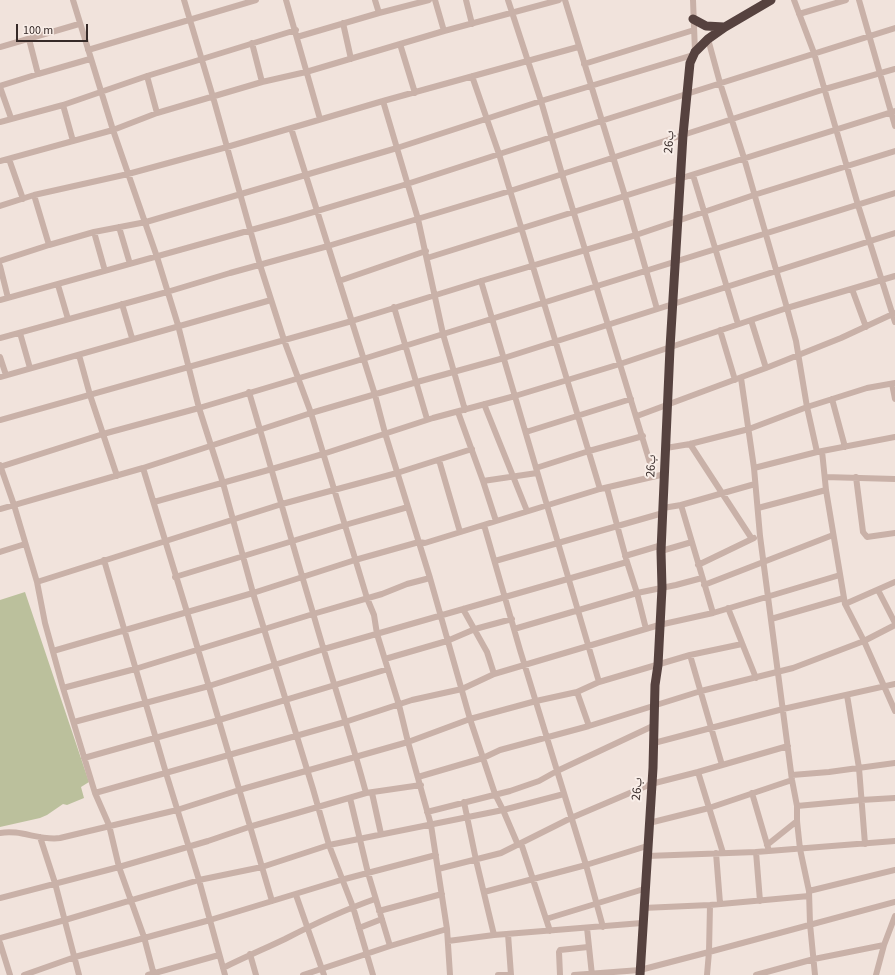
<!DOCTYPE html>
<meta charset="utf-8">
<style>
body{margin:0}
#map{position:relative;width:895px;height:975px;overflow:hidden;background:#f1e3dc;font-family:"Source Sans 3",sans-serif}
canvas{display:block}
.scale{position:absolute;left:16px;top:24px;width:72px;height:18px;box-sizing:border-box;border:2px solid #362a28;border-top:0;padding-left:5px;font-size:12px;line-height:14px;white-space:nowrap;color:#362a28;-webkit-text-stroke:3px #f9eee8;paint-order:stroke}
</style>
<div id="map">
<canvas width="895" height="975"></canvas>
<div class="scale">100 m</div>
</div>
<script>
const c = document.querySelector('canvas').getContext('2d');
c.lineJoin = 'round';
function fill(path, color) { c.fillStyle = color; c.fill(path, 'evenodd'); }
function trace(path, color, width, dash) { c.strokeStyle = color; c.lineWidth = width; c.lineCap = dash ? 'butt' : 'round'; c.setLineDash(dash || []); c.stroke(path); }
function label(font, color, halo, rows, align = 'center') {
  c.font = font + ' "Source Sans 3","Noto Naskh Arabic",sans-serif'; c.lineWidth = 4; c.setLineDash([]); c.textBaseline = 'middle'; c.strokeStyle = halo; c.fillStyle = color; for (const [text, x, y, turn = 0] of rows) {
    c.save(); c.translate(x, y); c.rotate((+turn || 0) * Math.PI / 180); c.textAlign = isNaN(turn) ? turn : align; if (halo) c.strokeText(text, 0, 0); c.fillText(text, 0, 0); c.restore();
  }
}
const green = new Path2D(`
 M25,592L89,782L81,787L84,798L67,805L63,804L47,815L40,818L0,827V600Z`);
const minor = new Path2D(`
 M73,0L113,130L157,257L178,325L199,408L223,483L253,593L313,789L329,845L353,907L373,975
 M184,0L213,97L260,265L284,340L311,413L367,598L374,615L377,634L399,705L408,742L431,825L447,929L450,975
 M286,0L320,119
 M375,0L379,13
 M435,0L444,31
 M466,0L472,24
 M508,0L541,101L562,174L654,476
 M565,0L625,196L657,309
 M693,0L695,52
 M794,0L814,53L858,205L895,322
 M859,0L895,126
 M799,14L846,0
 M343,23L351,59
 M297,37L379,13L429,0
 M29,39L38,74
 M708,39L720,83L744,158L787,308L796,341L807,407L817,452
 M252,43L262,82
 M400,44L415,93
 M0,47L79,24
 M88,50L256,0
 M584,64L694,30
 M147,76L157,113
 M472,76L499,154L600,489
 M0,86L38,74L90,59
 M0,87L11,118
 M383,101L418,219L443,334L465,410
 M63,105L73,141
 M0,122L63,105L147,76L296,30
 M291,128L375,395L385,433L430,578L470,719L495,794L503,810L518,845
 M9,159L23,199
 M0,161L113,130L157,113L262,82L306,72L444,31L559,0
 M693,175L738,324
 M34,195L49,245
 M0,206L34,195L128,174L227,147L383,101L578,47
 M119,227L130,264
 M94,232L105,271
 M427,258L895,111
 M0,261L49,245L94,232L146,222L397,148L541,101L693,55
 M0,266L8,298
 M339,281L426,251
 M481,281L599,682
 M58,285L68,319
 M852,289L866,327
 M0,300L287,220L407,184L601,121L895,28
 M122,304L132,338
 M394,307L427,419
 M751,320L766,368
 M720,330L735,380
 M20,333L30,368
 M0,338L167,292L230,273L328,246L510,191L825,89L895,69
 M79,355L90,395L117,476
 M0,357L6,375
 M0,377L271,300
 M741,378L754,468L760,536L792,780L797,806V821L800,849L809,891L810,924L815,975
 M892,384L895,399
 M249,392C271,466 291,540 313,613C330,673 350,733 366,793
 M832,399L845,447
 M484,404L527,511
 M458,412L483,481L496,521
 M637,416L766,368L841,338L895,313
 M0,420L352,321L481,281L636,235L754,195L895,151
 M526,432L631,399
 M690,444L752,539
 M666,448L690,444L749,429L807,407L867,388L895,383
 M822,451L826,490L845,604L864,641L895,711
 M439,460L460,532
 M0,465L14,505L37,582L45,623L63,688L95,793L109,825L119,867L144,937L154,975
 M0,467L103,434L199,408L363,359L895,193
 M143,468L187,612L272,901
 M536,468L589,451L643,436
 M754,468L817,452L895,437
 M825,477L895,479
 M856,477L863,532L867,537L895,533
 M483,481L537,473
 M607,488L627,562L637,593L646,629
 M154,502L272,469L323,454L433,418L515,396L620,364L787,308L895,276
 M681,505L713,613
 M663,508L681,505L755,484
 M758,508L826,490
 M0,509L143,468L311,413L417,382L504,358L895,233
 M484,525L520,650L586,865L603,927
 M661,551L692,542
 M0,552L25,544
 M625,556L662,545
 M104,560L166,773L199,880L225,975
 M495,561L663,513
 M698,565L754,538
 M175,577L345,525L408,507
 M37,582L282,504L397,473L472,449
 M704,585L833,535
 M878,590L895,623
 M845,604L895,582
 M728,608L756,678
 M463,609L487,652L494,674
 M771,619L844,598
 M514,629L637,593L676,585L702,578
 M53,651L253,593L355,560L419,542L425,543L600,489L665,474
 M690,655L722,765
 M385,659L447,641L475,629L512,619
 M63,688L135,669L313,614L382,594L407,584L430,578
 M577,692L589,726
 M847,695L859,768L865,844
 M74,722L209,686L324,649L627,562
 M654,743L783,709L895,684
 M84,758L219,720L388,669
 M698,772L723,853
 M792,775L829,772L895,763
 M418,777L483,758L500,750L589,726L701,691L793,668L864,641L895,625
 M95,793L345,722L412,700L462,689L494,674L659,625L713,613L840,575
 M372,793L381,834
 M752,793L769,851
 M350,798L368,873L390,946
 M464,802L476,860L494,935
 M797,806L861,800L895,798
 M427,812L510,791L539,781L557,771L655,725
 M649,823L709,808L792,780
 M0,833C21,829 39,841 60,838L177,810L239,790L408,742L470,719L536,701L577,692L599,682L690,655L742,644
 M40,837L55,883L79,975
 M521,843L550,931
 M767,845L797,821
 M756,852L760,901
 M716,853L720,903
 M647,856L756,852L895,841
 M438,869L501,853L571,818L651,784L698,772L788,746
 M809,891L895,870
 M484,892L586,865L647,846
 M296,895L324,975
 M0,898L119,867L208,841L249,827L366,793L421,785
 M643,908L710,905L809,896
 M379,911L442,894
 M546,919L644,889
 M359,928L382,919
 M587,928L592,975
 M508,934L511,975
 M0,938L65,920L199,880L262,867L329,845L503,810L564,794
 M448,941L494,935L642,923
 M0,943L10,975
 M250,954L256,975
 M223,968C243,958 264,949 285,939C314,924 344,910 375,899
 M24,975L75,957L210,920L341,880L436,855
 M148,975L219,955
 M303,975L390,946L447,929
 M498,975H511
 M560,975L559,952L560,950L588,947
 M574,975L640,970L709,952L895,902
 M707,975L709,952L710,905
 M756,975L814,959L884,945
 M876,975L884,945L895,916`);
const highway = new Path2D(`
 M693,19L706,26L724,27
 M640,975L653,768L655,685L658,665L662,588L661,551L670,348L683,135L690,63L695,52L708,39L725,27L771,0`);
const streetNames = [
 ["26ب",670,142,-86],
 ["26ب",652,466,-87],
 ["26ب",638,789,-85]
];
fill(green, '#bbc09c');
trace(minor, '#c9b1a8', 6);
trace(highway, '#56423f', 9);
label('13px', '#362a28', '#f9eee8', streetNames);
</script>
